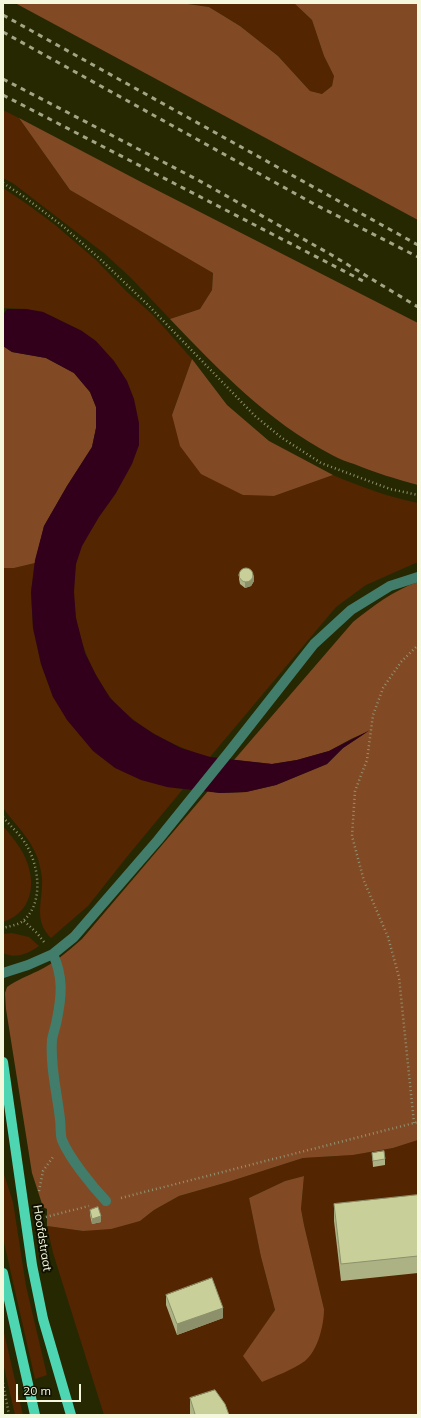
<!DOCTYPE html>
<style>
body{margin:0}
#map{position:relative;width:421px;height:1418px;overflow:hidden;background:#262802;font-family:Mulish,sans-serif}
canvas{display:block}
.frame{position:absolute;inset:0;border:4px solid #f5f8dd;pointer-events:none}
.scale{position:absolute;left:16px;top:1384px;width:65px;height:18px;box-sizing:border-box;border:2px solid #f5f8dd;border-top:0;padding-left:5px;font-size:12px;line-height:14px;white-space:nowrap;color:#f5f8dd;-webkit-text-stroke:3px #0f1000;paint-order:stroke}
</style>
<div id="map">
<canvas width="421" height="1418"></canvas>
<div class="frame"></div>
<div class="scale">20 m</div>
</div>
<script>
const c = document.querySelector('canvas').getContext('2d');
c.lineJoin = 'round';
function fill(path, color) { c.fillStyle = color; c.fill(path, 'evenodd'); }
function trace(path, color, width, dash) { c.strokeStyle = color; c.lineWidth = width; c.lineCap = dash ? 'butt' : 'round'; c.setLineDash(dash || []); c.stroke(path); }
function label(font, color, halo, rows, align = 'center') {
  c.font = font + ' Mulish,sans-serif'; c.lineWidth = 4; c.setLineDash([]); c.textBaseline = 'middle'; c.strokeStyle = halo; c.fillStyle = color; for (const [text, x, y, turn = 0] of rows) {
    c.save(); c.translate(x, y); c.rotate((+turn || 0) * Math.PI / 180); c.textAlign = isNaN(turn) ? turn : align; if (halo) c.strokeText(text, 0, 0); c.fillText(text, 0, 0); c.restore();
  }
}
const green = new Path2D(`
 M181,3H294L312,20L324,56L334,76L332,86L322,94L310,91L278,56L240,26L209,7Z
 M3,110L19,118L70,190L213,273L212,290L200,309L170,319L131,278L105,254L14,184L3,178Z
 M3,188L27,204L54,224L96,260L126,291L153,315L192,359L172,415L243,495L274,496L333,475C361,487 389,497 418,503V562L366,585L336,607L210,757C178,750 129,723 110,697C83,660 67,610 76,564C81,538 101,514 116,493L82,331L43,312L26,309L3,308Z
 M35,563L31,592L33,628L41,664L53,697L167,787L183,789L126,858L88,906L51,938C35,922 41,906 42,886C43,877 40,867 38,859C30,837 16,826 3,808V568H14Z
 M3,826C9,833 15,840 20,848C37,874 37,911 3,922Z
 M12,933L29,937L39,946C28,954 15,959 3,953V934Z
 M418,1140V1415H104L53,1253L47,1226L83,1231L140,1221L154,1210L179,1196L228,1182L303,1158L353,1155L393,1148ZM304,1176L301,1209L304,1225L324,1309L306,1360L289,1370L262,1382L244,1356L275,1310L261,1257L249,1198L285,1181Z
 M3,1171L13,1202L26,1286L47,1375L35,1379L3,1238Z
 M3,1328L23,1415H15L3,1363Z`);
const forest = new Path2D(`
 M15,3H181L209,7L240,26L278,56L310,91L322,94L332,86L334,76L324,56L312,20L294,3H418V220Z
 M19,118L143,183L418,323V485C396,479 376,473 354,464C347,462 339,459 332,455C266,420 221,372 170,319L200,309L212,290L213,273L70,190Z
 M3,346L12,352L46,358L74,373L90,392L96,407V428L92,447L67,486L44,526L35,563L14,568H3Z
 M192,359L227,405L269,441L333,475L274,496L243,495L201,474L180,446L172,415Z
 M418,582V1140L393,1148L353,1155L303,1158L228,1182L179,1196L154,1210L140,1221L111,1229L83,1231L47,1226V1209L43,1207L32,1173L6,1009L5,993L7,987C17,980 27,976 38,971C55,963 68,951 82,939L208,791L220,793L246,792L276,785L327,764L343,748L367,732L351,739L329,751L297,760L272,764L234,760L353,622C373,606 394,590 418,582Z
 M304,1176L301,1209L304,1225L324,1309C324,1325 318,1350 305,1361C292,1370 276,1376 262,1382L243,1356L275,1310L261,1257L249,1198L285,1181Z`);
const water = new Path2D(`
 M7,309H26L43,312L82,331L96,341L114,361L127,381L134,399L139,423V445L132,464L116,493L99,517L82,546L76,564L74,592L76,618L85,653L96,675L110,698L133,720L154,734L181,748L210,757L272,764L297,760L329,751L370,730L343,748L327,764L276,785L246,792L220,793L167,787L141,780L115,768L93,751L67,720L53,697L41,664L33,628L31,592L35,560L44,526L67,486L92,447L96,428V407L90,392L74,373L46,358L12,352L3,346V315Z`);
const path = new Path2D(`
 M3,183L23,196L64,227L100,259L147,304L255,416L282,438L321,463L390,489L418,495
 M3,817C11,827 21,835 27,846C39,867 44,903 23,921C18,925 10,926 3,928
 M24,921L37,933L44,942
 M414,1123L399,977L388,937L364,881L352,836L355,791L367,760L373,715L383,688L401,662L418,645
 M39,1191L43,1171L53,1157
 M121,1198L418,1122
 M42,1218L89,1206
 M3,1383L9,1415`);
const minor = new Path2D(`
 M53,954C63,977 62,994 57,1019C56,1026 53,1033 52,1040C50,1066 57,1093 60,1119C61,1125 60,1134 62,1140C70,1159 92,1186 106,1201
 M3,973L28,965L53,954L74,937L158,840L229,752L314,644L351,610L390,586L418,577`);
const major = new Path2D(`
 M3,1062L32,1265L43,1319L71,1415
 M3,1273L35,1415`);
const rail = new Path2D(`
 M3,15L418,245
 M3,32L314,204L418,257
 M3,79L198,180L330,254L418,307
 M3,95L367,283`);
const wall = new Path2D(`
 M239,574L254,581L251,586L245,588L240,584L239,579Z
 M372,1153L385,1159V1165L373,1167Z
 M418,1195V1273L341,1281L334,1221V1204Z
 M90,1210L101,1222L92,1224L90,1215Z
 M166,1295L223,1318L177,1335L166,1305Z
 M190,1398L229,1415H190Z`);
const shadedWall = new Path2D(`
 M254,575V581L251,586L245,588V582Z
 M101,1216V1222L92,1224V1219Z
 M223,1308V1318L177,1335V1324Z`);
const building = new Path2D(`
 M239 575a7 7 0 1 1 14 0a7 7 0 1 1-14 0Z
 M384,1151L385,1159L373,1161L372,1153Z
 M418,1195V1256L341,1264L334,1204Z
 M98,1207L101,1216L92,1219L90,1210Z
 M212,1278L223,1308L177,1324L166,1295Z
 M215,1390L225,1404L229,1415H191L195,1414L190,1398Z`);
const streetNames = [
 ["Hoofdstraat",42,1238,81]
];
fill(green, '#532501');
fill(forest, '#814a25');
fill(water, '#32001b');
trace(path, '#909372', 2.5, [1, 3]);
trace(minor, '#427d6c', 10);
trace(major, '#4ed5b2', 10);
trace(rail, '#a3a686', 3, [5, 5]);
fill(wall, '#adb284');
fill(shadedWall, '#8d916b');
fill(building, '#c9cf99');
trace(building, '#8d916b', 1);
label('12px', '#f5f8dd', '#0f1000', streetNames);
</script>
